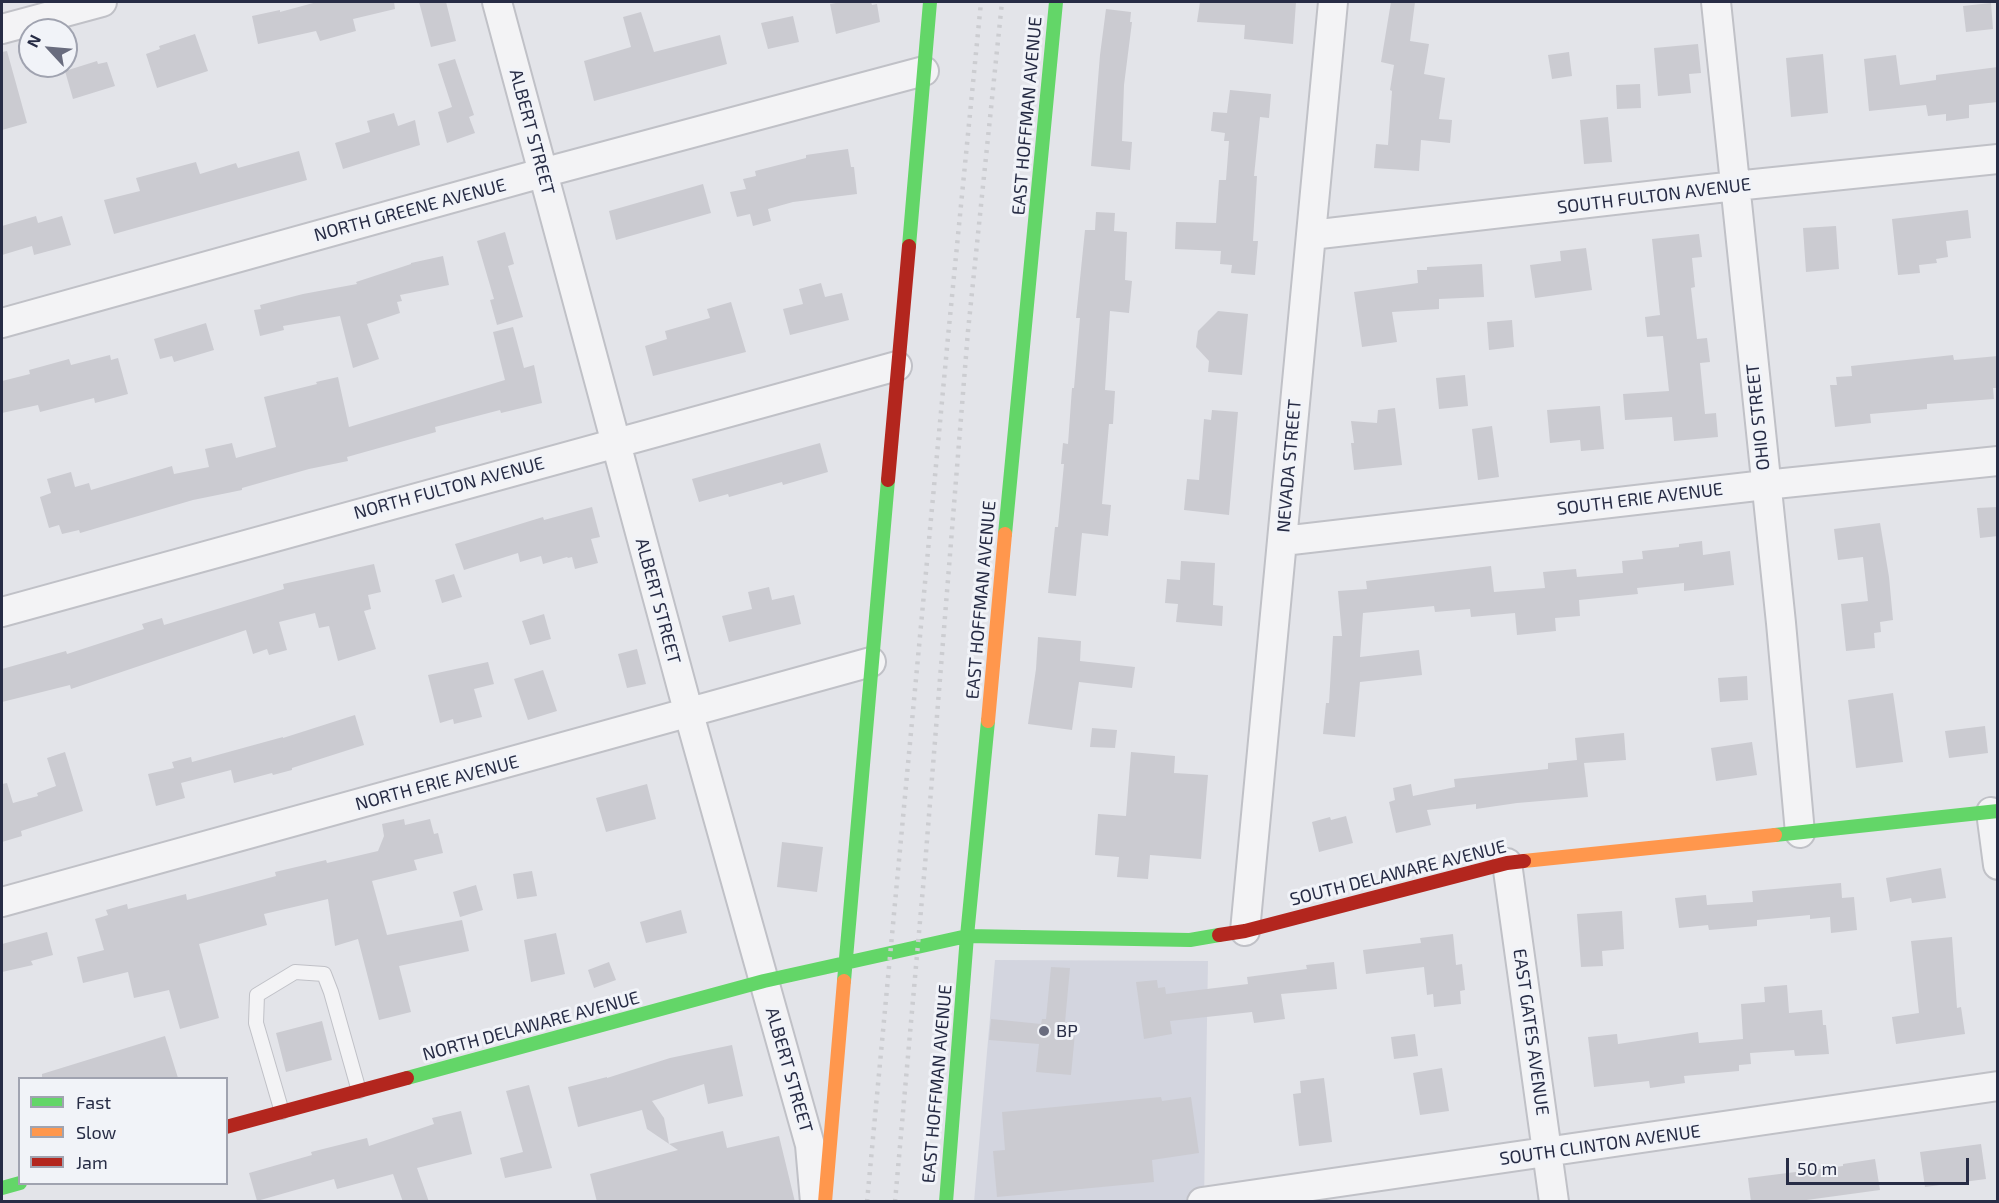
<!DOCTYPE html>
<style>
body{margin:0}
#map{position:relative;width:1999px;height:1203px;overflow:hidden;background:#e3e4e9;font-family:"Exo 2",sans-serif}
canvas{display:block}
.frame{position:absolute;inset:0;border:3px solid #272c45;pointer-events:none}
.legend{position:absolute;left:18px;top:1077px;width:210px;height:108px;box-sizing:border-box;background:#f1f3f8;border:2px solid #a0a3b0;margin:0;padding:8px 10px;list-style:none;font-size:18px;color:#272c45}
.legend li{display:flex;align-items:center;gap:12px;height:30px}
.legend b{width:30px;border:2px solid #a0a3b0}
.north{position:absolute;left:18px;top:18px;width:60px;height:60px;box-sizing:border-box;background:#f1f3f8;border:2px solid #a0a3b0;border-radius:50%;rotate:296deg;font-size:16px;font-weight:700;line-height:24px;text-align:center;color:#272c45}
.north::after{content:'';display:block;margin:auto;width:21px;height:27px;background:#696c7e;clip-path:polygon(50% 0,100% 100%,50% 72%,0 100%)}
.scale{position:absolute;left:1786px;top:1158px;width:183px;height:27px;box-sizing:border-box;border:3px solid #272c45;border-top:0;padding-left:8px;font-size:18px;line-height:21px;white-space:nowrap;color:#272c45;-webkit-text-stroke:4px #f1f3f8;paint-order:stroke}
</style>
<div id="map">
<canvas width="1999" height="1203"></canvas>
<div class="frame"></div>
<ul class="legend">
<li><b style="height:8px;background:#63d668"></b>Fast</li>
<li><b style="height:8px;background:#ff974d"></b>Slow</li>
<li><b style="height:8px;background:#b3261e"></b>Jam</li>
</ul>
<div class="north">N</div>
<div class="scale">50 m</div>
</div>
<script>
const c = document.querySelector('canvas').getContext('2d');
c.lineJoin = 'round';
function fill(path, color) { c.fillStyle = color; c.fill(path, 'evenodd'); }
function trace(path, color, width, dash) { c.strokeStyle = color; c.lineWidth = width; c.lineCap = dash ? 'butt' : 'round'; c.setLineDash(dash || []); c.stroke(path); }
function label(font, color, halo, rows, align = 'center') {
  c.font = font + ' "Exo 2",sans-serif'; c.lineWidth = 6; c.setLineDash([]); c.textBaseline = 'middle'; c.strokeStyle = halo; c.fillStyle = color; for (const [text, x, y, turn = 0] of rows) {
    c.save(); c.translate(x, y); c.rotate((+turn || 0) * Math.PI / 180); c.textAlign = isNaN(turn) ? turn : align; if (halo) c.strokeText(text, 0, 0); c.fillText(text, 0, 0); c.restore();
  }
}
const built = new Path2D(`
 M995,960L1208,961L1204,1201L974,1202Z`);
const building = new Path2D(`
 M317,2H394L395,9L353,19L356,31L320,41L316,31L258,44L252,16L280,10V12Z
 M419,2H446L456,41L431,47Z
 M842,2H871L872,5L877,4L880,22L836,34L830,4Z
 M1200,2H1296L1293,44L1244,39L1245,25L1197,22Z
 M1391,2H1415L1410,41L1429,44L1424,74L1445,78L1439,119L1452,120L1450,143L1421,140L1419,171L1374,168L1376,144L1388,145L1392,91L1390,90L1394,65L1381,62Z
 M1991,3L1993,29L1966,32L1963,6Z
 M1106,9L1131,12L1130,22H1132L1124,85L1122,141L1132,142L1130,170L1091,166L1100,55Z
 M641,12L654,52L720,35L727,64L594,101L584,61L631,47L623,17Z
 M793,16L799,42L768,49L761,23Z
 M195,34L208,71L157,88L146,54L160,49L159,46Z
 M1698,44L1701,73L1689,74L1691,93L1658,96L1654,48Z
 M7,51L27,123L2,130V52Z
 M1569,52L1572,76L1552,79L1548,55Z
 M1823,54L1828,113L1791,117L1786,58Z
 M1896,55L1900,85L1936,80V75L1998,67V102L1969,105V118L1946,121V114L1928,116L1926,105L1869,111L1864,59Z
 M455,59L474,115L469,117L475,133L447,143L438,112L452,107L438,64Z
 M97,61L98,64L107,62L115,86L73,99L65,71Z
 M1640,84L1641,108L1617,109L1616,85Z
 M1230,90L1271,94L1269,118L1260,117L1254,176H1257L1253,241H1258L1255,275L1231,273L1232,265L1220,264L1221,251L1175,249L1176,222L1216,223L1219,180H1226L1229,141H1224L1225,133L1211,131L1213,112L1227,113Z
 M394,113L398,126L415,120L420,145L343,169L335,143L370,132L367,121Z
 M1608,117L1612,162L1584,164L1580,120Z
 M848,149L851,167H854L857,194L793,202L768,209L771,221L753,226L750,214L737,217L730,192L746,189L743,179L756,176L755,171L806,158V155Z
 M299,151L307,180L114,234L104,200L140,191L136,178L196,162L200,174L236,163L238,168Z
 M703,184L711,213L616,240L609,211Z
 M1968,210L1971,238L1946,241L1948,257L1936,259L1937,263L1919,265L1920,273L1898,275L1892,219Z
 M1096,212L1115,213L1114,231L1127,232L1125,280L1132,281L1129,313L1110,311L1105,390L1115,391L1113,424H1109L1102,504L1111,505L1108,536L1082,533L1076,596L1048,593L1055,527H1058L1064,464H1061L1063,443L1068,444L1072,388H1074L1080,318H1076L1085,230H1095Z
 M36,216L38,223L62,216L71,245L34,255L32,246L2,255V226Z
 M1836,226L1839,269L1806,272L1803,228Z
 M505,232L514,264L508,266L523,317L497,325L490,300L494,299L477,241Z
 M1699,234L1702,257L1692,258L1695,287L1691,288L1697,339L1707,338L1710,362L1700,363L1705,414L1716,413L1718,437L1674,441L1672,417L1625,420L1623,394L1669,391L1663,336L1647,337L1645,317L1660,315L1652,239Z
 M1586,248L1592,290L1535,298L1530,265L1561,261L1560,251Z
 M443,256L449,285L400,295L402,301L397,302L400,313L367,324L379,359L353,368L340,316L283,326L284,330L260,336L254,310L261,309L260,305L303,294L357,284L356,282L411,264V263Z
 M1482,264L1484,297L1439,299V309L1392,312L1397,342L1362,347L1354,292L1418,283L1417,270H1427V267Z
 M821,283L825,297L842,293L849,320L790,335L783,309L803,304L799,289Z
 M731,302L746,352L653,376L645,346L667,339L665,331L710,318L707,309Z
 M1218,311L1248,314L1242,375L1208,372L1209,361L1196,347L1198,331Z
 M1512,320L1514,347L1489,350L1487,322Z
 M206,323L214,350L174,362L172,356L160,359L154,339Z
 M513,327L524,368L534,365L542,403L501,413L500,410L435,427L436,432L347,457L348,461L309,469L242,488V490L193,500L80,533L79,530L62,534L59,525L49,528L40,497L51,493L47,479L71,472L75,487L89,483L91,490L172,466L174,474L209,467L205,449L232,443L236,458L276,447L264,397L317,384L316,382L338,377L349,427L505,380L493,332Z
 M110,355L111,360L118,358L128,394L95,403L94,398L40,412L38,405L2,413V381L30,374L29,370L69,359L71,365Z
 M1953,355L1954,360L1998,356V388H1993L1994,399L1927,404V409L1870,414L1871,423L1835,427L1830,385H1837L1836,377L1852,376L1851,366Z
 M1465,375L1468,406L1439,409L1436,378Z
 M1600,406L1604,449L1581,451L1580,440L1550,443L1547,410Z
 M1395,408L1402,465L1354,470L1351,443H1354L1351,421L1377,423L1378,410Z
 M1212,410L1238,412L1229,515L1184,510L1187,479L1199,480L1204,419L1211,420Z
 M1492,426L1499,477L1478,480L1472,429Z
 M820,443L828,472L783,485L782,482L729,497L728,494L699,502L692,479Z
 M592,507L600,537L591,539L598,563L575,569L572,557L568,558L567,557L543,564L541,556L520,562L518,553L464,570L455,544L543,517L544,520Z
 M1998,507V536L1980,538L1977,508Z
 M1880,523L1889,577L1893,620L1880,622L1881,632L1874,633L1875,648L1846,651L1841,604L1868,601L1863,557L1838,560L1834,529Z
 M1702,541L1703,555L1730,551L1734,585L1684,591V583L1637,588L1638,594L1579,600L1580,616L1555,618L1556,631L1517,635L1515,613L1471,617L1470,609L1435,612L1434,606L1363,613L1360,657L1419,650L1422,675L1360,682L1355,737L1323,734L1326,703H1329L1333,636H1342L1338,591L1367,589L1366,581L1491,566L1494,592L1545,588L1543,572L1576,569L1577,577L1623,573L1622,561L1643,559L1642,551L1679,547V544Z
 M1181,561L1215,563L1213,605L1223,606L1222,626L1176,622L1178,604L1165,603L1167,579L1180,580Z
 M374,564L381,592L368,595L371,609L364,611L376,649L338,661L329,626L319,628L315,613L279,622L287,650L269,655L267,649L253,654L246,630L71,689L70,685L2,702V669L66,651L67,654L144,629L142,624L162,618L164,625L284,589L283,584Z
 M454,574L462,597L442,603L435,580Z
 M769,587L772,600L794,595L801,624L729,642L722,616L752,609L748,592Z
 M544,614L551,639L530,645L522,621Z
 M1038,637L1081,641L1080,661L1135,667L1132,688L1079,682L1072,730L1028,724L1036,669Z
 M637,649L646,684L627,688L618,654Z
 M488,662L494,684L474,689L482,717L454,724L453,719L440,723L428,675Z
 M543,670L557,711L528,720L514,679Z
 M1747,676L1748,700L1720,702L1718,678Z
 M1893,693L1903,762L1856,768L1848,700Z
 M355,715L364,745L292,768V770L273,775L272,773L234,783L231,770L181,783L185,798L156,806L148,774L174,768L172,762L191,757L192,762L283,737V738Z
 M1985,726L1988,753L1949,758L1945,731Z
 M1092,728L1117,730L1115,748L1090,747Z
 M1624,733L1626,760L1584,763L1588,797L1517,803L1476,809V804L1427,810L1431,825L1396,833L1389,802L1395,800L1393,788L1411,784L1413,796L1455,787L1454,779L1548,769V763L1577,760L1575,738Z
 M1752,742L1757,775L1716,781L1711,748Z
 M65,752L83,811L21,831L22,836L2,842V784L7,783L13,803L38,796L37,793L56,786L47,758Z
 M1131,752L1175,756L1174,773L1208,775L1201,859L1150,855L1148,879L1117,877L1119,857L1095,855L1098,814L1126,816Z
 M647,784L656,819L606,832L596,798Z
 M1346,816L1353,843L1319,852L1312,822L1330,817L1331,820Z
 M404,819L405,825L430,819L434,834L438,833L443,853L414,860L417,870L372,881L387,935L462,920L469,951L399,966L411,1012L379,1020L358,939L335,946L328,899L264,914L267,925L199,944L219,1018L180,1029L169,990L134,998L128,972L83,983L77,957L104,950L95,919L108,915L106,910L127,904L128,909L186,894L187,900L276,876L275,872L326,860L327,863L378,851L384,836L382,824Z
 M782,842L823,847L817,892L777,887Z
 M1941,868L1946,898L1912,903L1911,898L1890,902L1886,878Z
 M532,871L537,896L517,899L513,874Z
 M1841,883L1842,898L1854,897L1857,930L1831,933L1830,917L1810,919V915L1757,920V926L1709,930L1708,925L1679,928L1675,898L1706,895L1707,905L1753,902L1752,891Z
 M476,885L483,910L460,917L453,892Z
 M681,910L687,933L646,943L640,922Z
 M1622,911L1624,949L1602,951L1603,966L1581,967L1577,914Z
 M47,932L53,955L31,961L33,965L2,972V944Z
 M556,933L565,974L531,982L524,940Z
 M1453,934L1456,965L1462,964L1465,990L1460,991L1461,1004L1434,1007L1433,994L1427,995L1424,967L1366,974L1363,950L1421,943L1420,938Z
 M1952,937L1957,1008L1961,1007L1965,1034L1896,1044L1892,1017L1919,1013L1911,941Z
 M609,962L616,980L594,988L588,970Z
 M1334,962L1337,989L1281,994L1285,1019L1254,1023L1252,1012L1170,1021L1172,1034L1144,1039L1136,982L1157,980L1158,988L1165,987L1166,994L1248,984L1247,977L1307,969L1306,965Z
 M1051,967L1070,968L1065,1022L1076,1023L1071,1075L1036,1072L1039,1044L989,1040L991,1019L1041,1024L1042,1019H1046Z
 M1787,985L1789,1013L1822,1010L1823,1025H1826L1829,1054L1795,1056L1794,1050L1750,1053L1751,1064L1739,1065V1071L1684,1076L1685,1083L1650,1088L1649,1081L1594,1087L1588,1037L1617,1034L1618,1044L1698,1032L1699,1043L1743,1039L1741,1004L1765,1002L1764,987Z
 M322,1021L332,1060L286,1072L276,1033Z
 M1415,1034L1418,1056L1394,1059L1391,1037Z
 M165,1036L178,1078H42V1074Z
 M732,1045L743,1096L708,1104L704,1084L652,1101L664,1118L669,1144L723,1131L727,1148L779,1136L795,1202H597L590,1174L678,1150L647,1129L642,1110L578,1127L568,1087L607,1077V1078L670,1058Z
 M1442,1068L1449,1111L1420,1115L1413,1073Z
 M1324,1078L1332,1142L1299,1146L1293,1094L1301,1093L1300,1081Z
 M529,1085L552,1168L505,1178L500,1158L523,1152L506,1091Z
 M1161,1097L1162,1101L1191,1097L1199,1153L1152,1160L1154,1182L997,1197L993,1151L1005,1150L1002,1112Z
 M461,1111L472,1154L417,1168L429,1202H403L393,1174L337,1189L334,1179L257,1201L249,1173L312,1155L311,1152L367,1138L369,1146L434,1124L432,1118Z
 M1981,1144L1986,1179L1925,1187L1920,1152Z
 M1875,1159L1880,1190L1792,1202H1751L1748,1178L1843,1166V1164Z`);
const lane = new Path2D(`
 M282,1112L256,1023L257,995L295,972L324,974L331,992L359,1091`);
const street = new Path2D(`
 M497,2L689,714L810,1145L815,1202
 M1716,2L1781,623L1800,833
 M2,29L102,2
 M1311,235L1735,186L1998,159
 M2,323L542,173L924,71
 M1283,541L1765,485L1998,461
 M2,612L897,366
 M1991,812L1998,865
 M1507,863L1554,1202
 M2,902L871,662
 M1245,931L1333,2
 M1202,1202L1998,1086`);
const fast = new Path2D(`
 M909,246L930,2
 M1005,534L1056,2
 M1775,835L1998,811
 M844,981L888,480
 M407,1078L764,981L967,936L1190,940L1219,935
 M2,1188L20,1183
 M946,1202L967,936L988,721`);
const slow = new Path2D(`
 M988,721L1005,534
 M1524,861L1775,835
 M825,1202L844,981`);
const jam = new Path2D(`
 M888,480L909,246
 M1219,935L1245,931L1507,863L1524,861
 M226,1127L407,1078`);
const rail = new Path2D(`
 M867,1202L948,337L981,2
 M895,1202L925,865L968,331L1002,2`);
const markers = [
 [1044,1031,6,"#696c7e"]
];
const streetNames = [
 ["EAST HOFFMAN AVENUE",1027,116,-85],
 ["ALBERT STREET",532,132,75],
 ["SOUTH FULTON AVENUE",1654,196,-7],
 ["NORTH GREENE AVENUE",410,210,-15],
 ["OHIO STREET",1758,417,-96],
 ["NEVADA STREET",1289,466,-85],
 ["NORTH FULTON AVENUE",449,488,-15],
 ["SOUTH ERIE AVENUE",1640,499,-7],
 ["EAST HOFFMAN AVENUE",981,600,-85],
 ["ALBERT STREET",658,601,75],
 ["NORTH ERIE AVENUE",437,783,-15],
 ["SOUTH DELAWARE AVENUE",1398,873,-14],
 ["NORTH DELAWARE AVENUE",531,1026,-15],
 ["EAST GATES AVENUE",1531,1032,82],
 ["ALBERT STREET",789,1070,74],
 ["EAST HOFFMAN AVENUE",937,1084,-85],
 ["SOUTH CLINTON AVENUE",1600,1145,-8]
];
const poiNames = [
 ["BP",1056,1031]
];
fill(built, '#d3d5df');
fill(building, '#cbcbd1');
trace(lane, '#c0c1c7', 16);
trace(street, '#c0c1c7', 32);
trace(lane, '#f3f3f5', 14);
trace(street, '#f3f3f5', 28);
trace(fast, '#63d668', 14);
trace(slow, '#ff974d', 14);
trace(jam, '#b3261e', 14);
trace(rail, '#cccdd1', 4.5, [3, 6]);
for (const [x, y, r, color] of markers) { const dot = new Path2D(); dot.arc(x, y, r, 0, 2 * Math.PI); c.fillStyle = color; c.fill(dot); trace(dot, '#f1f3f8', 2); }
label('18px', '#272c45', '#f1f3f8', streetNames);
label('18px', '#272c45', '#f1f3f8', poiNames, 'left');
</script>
